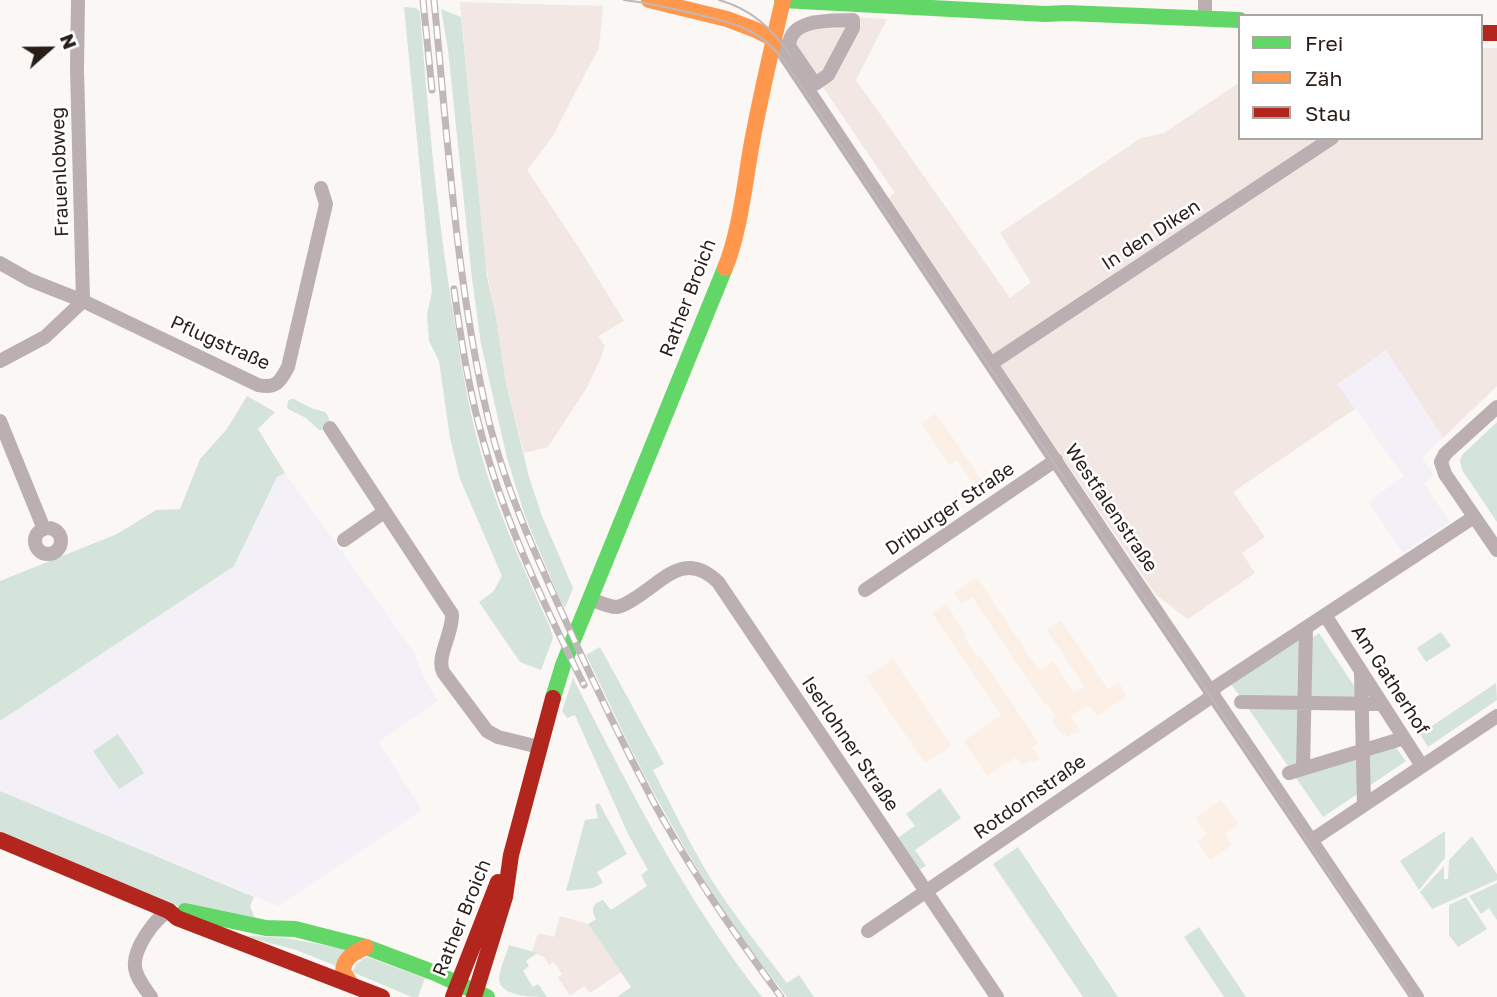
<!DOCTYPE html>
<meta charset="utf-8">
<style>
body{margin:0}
#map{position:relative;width:1497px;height:997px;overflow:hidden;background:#faf7f4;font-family:"Golos Text",sans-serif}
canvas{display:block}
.legend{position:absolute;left:1238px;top:14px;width:245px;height:126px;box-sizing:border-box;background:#fff;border:2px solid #a9a5a3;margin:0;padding:9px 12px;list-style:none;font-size:21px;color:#291d18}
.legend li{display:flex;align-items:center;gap:14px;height:35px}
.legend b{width:35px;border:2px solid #a9a5a3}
.north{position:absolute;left:14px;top:14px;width:70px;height:70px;-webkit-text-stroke:5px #fff;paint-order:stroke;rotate:69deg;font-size:19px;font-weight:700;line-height:28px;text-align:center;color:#291d18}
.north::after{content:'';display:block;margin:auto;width:24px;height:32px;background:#291d18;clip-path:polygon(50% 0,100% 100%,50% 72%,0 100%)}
</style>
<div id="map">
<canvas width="1497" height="997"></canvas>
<ul class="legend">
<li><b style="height:9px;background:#63d668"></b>Frei</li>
<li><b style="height:9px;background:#ff974d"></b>Zäh</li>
<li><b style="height:9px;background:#b3261e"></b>Stau</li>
</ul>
<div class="north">N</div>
</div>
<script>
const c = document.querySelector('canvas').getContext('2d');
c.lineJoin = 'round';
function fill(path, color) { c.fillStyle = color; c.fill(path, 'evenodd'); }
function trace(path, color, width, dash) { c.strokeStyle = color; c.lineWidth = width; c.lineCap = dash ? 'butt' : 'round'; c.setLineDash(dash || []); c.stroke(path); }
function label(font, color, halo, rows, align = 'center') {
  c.font = font + ' "Golos Text",sans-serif'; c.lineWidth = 5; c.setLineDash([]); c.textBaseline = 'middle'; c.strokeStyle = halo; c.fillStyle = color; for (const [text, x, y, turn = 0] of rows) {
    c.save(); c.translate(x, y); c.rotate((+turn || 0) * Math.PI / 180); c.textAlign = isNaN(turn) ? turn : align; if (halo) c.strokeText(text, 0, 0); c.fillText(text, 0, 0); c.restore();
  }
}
const built = new Path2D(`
 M460,2L603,6L599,48L577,89L553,136L527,170L581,251L624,321L598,336L605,346L600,360L586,389L548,447L524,453L506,383L485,258Z
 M810,15L887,19L856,80L1010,298L1031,282L1000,233L1141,138L1164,133L1240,82V138H1481V48H1497V386L1443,438L1386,351L1338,384L1355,409L1233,492L1265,537L1242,553L1255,573L1188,619L1156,595L887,199L895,193L818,80L782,42L795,23Z
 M560,916L588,924L621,972L590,993L584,986L570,996L558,977L562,974L554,962L549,965L544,957L532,952L538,933L554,937Z`);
const industrial = new Path2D(`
 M936,413L982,481L975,487L957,460L949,465L921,423Z
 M977,577L1039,671L1053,661L1074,693L1084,686L1047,630L1061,621L1108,689L1119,683L1127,696L1097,716L1090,706H1086L1070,716L1080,731L1067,737L1065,733L1062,735L1052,721L1056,717L1047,704L1045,705L972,597L961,604L954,594Z
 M946,604L966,634L964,637L976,655L980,656L1038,742L1032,747L1040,758L1033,763L1030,760L1022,765L1016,757L987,776L964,741L1001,715L932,613Z
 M893,659L951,746L925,763L866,677Z
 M1221,800L1239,825L1225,834L1232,845L1210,860L1197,841L1207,834L1195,818Z`);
const education = new Path2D(`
 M1386,350L1443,438L1422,458L1434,475L1424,484L1450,522L1403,553L1368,502L1404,476L1338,385Z
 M285,473L414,652L425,680L438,701L378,742L422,810L278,906L0,791V721L234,566L277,477Z`);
const green = new Path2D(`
 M404,7L416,8L420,12C428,114 437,217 454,318C462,371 471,423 487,474C504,526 527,577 550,627L553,638L541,670L520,662L479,602L493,592L502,576L460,479L450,438L439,361L429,341L427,315L432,292Z
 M441,9L461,17L487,276L495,313L506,383L529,477L542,516L573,588L565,608L560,600L525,516L507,458L481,344L472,279L448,50Z
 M247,396L275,412L258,429L285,473L277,477L234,566L0,721V581L117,534L156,510L180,509L200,459L227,429Z
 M291,399H294L311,408L325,412L328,416L330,425L323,430H319L306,418L288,409L287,406L288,401Z
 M1497,422V522L1462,470L1460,461L1462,455Z
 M1441,632L1451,646L1426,662L1417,648Z
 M1303,633L1302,700L1242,699L1230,683Z
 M1319,633L1355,687L1357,701L1307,700L1308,641Z
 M600,647L664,764L653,770C672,807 690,844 711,879C734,915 761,949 787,983L799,975L814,997H787C737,935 693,865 655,795C630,749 609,702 586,655Z
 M573,678C629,788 685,899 762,997H617L631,987L588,924L596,919L593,913V908L596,903L603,900L611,910L647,886L641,875L648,870L628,834L575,715L567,718L562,711Z
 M1496,683L1497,700L1428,747L1420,734Z
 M1246,705L1301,707L1300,766L1290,769Z
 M118,734L144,773L119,789L93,751Z
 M1394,745L1406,761L1366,788L1365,753Z
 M1358,755L1359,793L1323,817L1294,775Z
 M940,788L961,818L915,850L926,866L919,870L897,838L915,826L906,814Z
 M0,791L254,897L250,906L255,919L160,903L0,834Z
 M599,803L627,854L597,872L603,883L593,888L566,891L585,820L598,818L595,805Z
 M1445,831V858L1419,890L1400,861Z
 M1472,836L1497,874V880L1432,909L1420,892L1444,866V879H1448L1449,860Z
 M1018,847L1118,997H1119H1083L993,864Z
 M1497,883V920L1489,908L1481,914L1469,896Z
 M1466,897L1487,929L1458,947L1449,935V905Z
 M1199,927L1246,997H1224L1184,937Z
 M239,935L286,938L350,950L339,967L296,950Z
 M509,945L537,953L526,961L529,966L523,971L533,987L538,984L547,997C534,997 498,997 499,978C500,968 506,955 509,945Z
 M367,957L425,978L418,997H412L352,972L357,963Z`);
const street = new Path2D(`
 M78,0L77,69L83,301
 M1205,19V0
 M853,20V28L828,75L815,84L789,46C790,17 833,21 853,20Z
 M774,39L1117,553L1417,997
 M0,263L30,280L83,301L258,385C276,389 280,382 288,367L326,204L321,188
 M0,361L45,337L83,301
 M992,363L1332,138
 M1497,407L1445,454L1441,462L1445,474L1497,550
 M0,421L44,529
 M330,428L452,614C453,634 436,656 443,672L487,731L498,737L539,747
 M35 541a13 13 0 1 1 26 0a13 13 0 1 1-26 0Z
 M344,540L384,512
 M865,590L1056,460
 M591,599C598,602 608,607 617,607C624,606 631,601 637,597C666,578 686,551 718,582L997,997
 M1325,615L1422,766
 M1361,672L1364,805
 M1217,686L1474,517
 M1241,702L1382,704
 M1303,768L1306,628
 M1289,773L1404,738
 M1312,840L1497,716
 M868,931L1214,695
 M151,997C145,988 136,978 135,967C133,949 154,919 169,911`);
const fast = new Path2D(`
 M782,0L1045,14L1067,13L1240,20
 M553,698L563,665L725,268
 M185,911L266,928L295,929L366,947L435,973L487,997`);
const slow = new Path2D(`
 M649,0L727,19L756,30L774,39
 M725,268C740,232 745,181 752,142C761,94 772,47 783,0
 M351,984L343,972C343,958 355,952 366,947`);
const jam = new Path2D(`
 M1481,33H1497
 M0,840L169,911L177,918L382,997
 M453,997L498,882
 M474,997L505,897L511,855L553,698`);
const tram = new Path2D(`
 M624,0C650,3 675,9 700,15C716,19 733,22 748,30C763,37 775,49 785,62L1412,997
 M719,0C751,9 772,28 790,55`);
const rail = new Path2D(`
 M423,0L432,90
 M434,0C448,141 456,284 489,422C507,493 537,558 567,624C594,684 623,744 654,803C691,871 735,935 781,997
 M454,289C460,334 467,380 479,425C502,516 542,601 584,685`);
const streetNames = [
 ["Frauenlobweg",60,172,-92],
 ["In den Diken",1151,235,-33],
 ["Rather Broich",688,298,-69],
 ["Pflugstraße",220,343,24],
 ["Westfalenstraße",1111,508,56],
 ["Driburger Straße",950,509,-34],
 ["Am Gatherhof",1390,680,57],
 ["Iserlohner Straße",850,744,56],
 ["Rotdornstraße",1030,797,-35],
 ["Rather Broich",462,918,-68]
];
fill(built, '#f2e7e2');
fill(industrial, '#fcefe6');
fill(education, '#f3f0f8');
fill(green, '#d5e4db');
trace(street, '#bcafb2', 14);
trace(fast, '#63d668', 16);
trace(slow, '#ff974d', 16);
trace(jam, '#b3261e', 16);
trace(tram, '#c0b8b8', 2);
trace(rail, '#c0b8b8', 7);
trace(rail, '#fff', 4.5, [13]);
label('19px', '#291d18', '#fff', streetNames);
</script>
